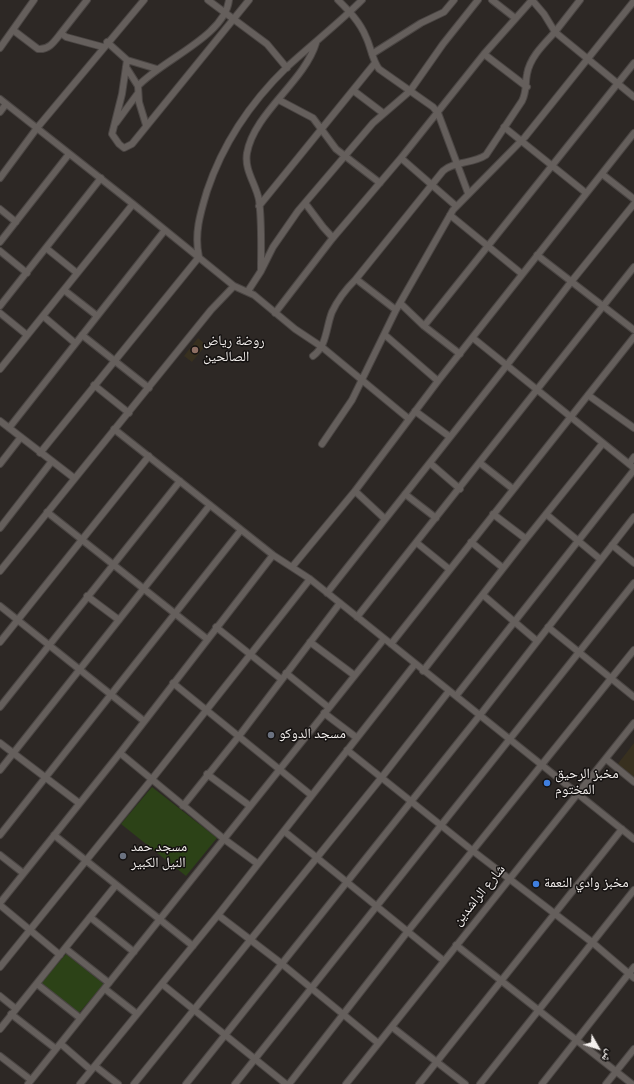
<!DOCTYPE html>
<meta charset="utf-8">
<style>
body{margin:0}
#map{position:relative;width:634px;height:1084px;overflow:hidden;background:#2d2825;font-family:Overpass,"Noto Naskh Arabic",sans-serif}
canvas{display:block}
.north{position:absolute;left:578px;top:1028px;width:40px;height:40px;-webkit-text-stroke:3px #141110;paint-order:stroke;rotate:129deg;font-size:11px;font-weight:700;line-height:16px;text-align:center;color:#f3efed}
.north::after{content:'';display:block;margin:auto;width:14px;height:18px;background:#f3efed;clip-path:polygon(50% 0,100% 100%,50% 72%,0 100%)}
</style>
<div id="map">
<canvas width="634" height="1084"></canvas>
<div class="north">ش</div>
</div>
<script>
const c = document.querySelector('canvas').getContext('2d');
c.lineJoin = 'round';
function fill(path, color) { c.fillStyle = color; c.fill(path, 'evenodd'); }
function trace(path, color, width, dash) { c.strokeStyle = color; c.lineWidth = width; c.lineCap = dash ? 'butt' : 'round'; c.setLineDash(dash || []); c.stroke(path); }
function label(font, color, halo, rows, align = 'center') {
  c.font = font + ' Overpass,"Noto Naskh Arabic",sans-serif'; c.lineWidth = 3; c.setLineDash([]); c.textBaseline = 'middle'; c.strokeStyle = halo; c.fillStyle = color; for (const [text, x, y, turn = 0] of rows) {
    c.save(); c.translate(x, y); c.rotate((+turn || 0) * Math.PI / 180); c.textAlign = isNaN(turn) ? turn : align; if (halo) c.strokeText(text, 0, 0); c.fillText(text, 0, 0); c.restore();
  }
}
const education = new Path2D(`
 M198,338L206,345L192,362L184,356Z
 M634,743V778L617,765Z`);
const green = new Path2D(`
 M152,787L217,838L186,876L121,824Z
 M66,954L104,984L79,1013L41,983Z`);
const minor = new Path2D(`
 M208,0L267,44L287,68
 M338,0C349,11 360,22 366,37C371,47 372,60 379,69L433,107L438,113L468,193
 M492,0L515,18
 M580,0L555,32L634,97
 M13,30L38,49C49,50 54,42 61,33L66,37L103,47
 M61,33L87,0
 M107,42L127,60L157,69
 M0,48L34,0
 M372,54L421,23L444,12L454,0
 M484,54L527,87
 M127,60L122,94L112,134L119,144L124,148L132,144L249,0
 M126,67L138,86L139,102L146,125
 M138,86C162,60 225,36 229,0
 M354,91L383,113
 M0,99L133,204L234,286L254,295L295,329L322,347L409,419
 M279,100L313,118L336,149L380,183
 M0,112L6,104
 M116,123L138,93
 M504,127L586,193
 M602,174L634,199
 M0,178L37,128L144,0
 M305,203L323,227L333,238
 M259,206L375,63
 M0,209L16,222
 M450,215L522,274
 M0,242L69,154
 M46,248L77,273
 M0,251L27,273
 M537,255L634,330
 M199,257C194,234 200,214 207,191C223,143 251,102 287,67C312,44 338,24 362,0
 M261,270C261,247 262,222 259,200C256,184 244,170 247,153C254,113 304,82 316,43
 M356,279L443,171C454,161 473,164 486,155L522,101C527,91 525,84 527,74C530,57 544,44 555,32L544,14L532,0L484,54L401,158
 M64,290L96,315
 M248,291L261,271L273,247L298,211L373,123L410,91L443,44L478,0
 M400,303L424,326L460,354
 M0,306L101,178
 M0,313L27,335
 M275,313L332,239L401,158L456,206
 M43,316L75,343
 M424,326L634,63
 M82,335L149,388
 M385,335L438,381
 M473,338L634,468
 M313,356C327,346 326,327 332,312C338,299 347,288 356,279L396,310
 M0,369L133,204
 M94,385L129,413
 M588,395L634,428
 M415,411L450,437
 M0,421L74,478
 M9,428L165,230
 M114,429L273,555L310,579L340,603L634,839
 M322,444L352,400L396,310L453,210L525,137L634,1
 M40,453L199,257
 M430,463L460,489
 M480,463L513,489
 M0,464L21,437
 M629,464L634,457
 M355,491L385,519
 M405,494L436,518
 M47,512L207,639
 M493,514L526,539
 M546,514L600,559
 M0,528L52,461
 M471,542L503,568
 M417,543L449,569
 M612,545L634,563
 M292,567L355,491L438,381L634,133
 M0,571L211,310L234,286
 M327,593L507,365L571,282L634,204
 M483,595L537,641
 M87,596L119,620
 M0,606L144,721
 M357,617L634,267
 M216,627L281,679
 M548,627L634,697
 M0,642L149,456
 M310,642L354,675
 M391,644L634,337
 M423,671L526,539L603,443
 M286,673L328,707
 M173,683L311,795
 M456,696L634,470
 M0,707L180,481
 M324,713L357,738
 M0,743L79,803
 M347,750L473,851L593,943L634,978
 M120,753L224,839L258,864
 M606,759L634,782
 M0,770L210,505
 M207,774L250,806
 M183,806L239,736L340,603
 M284,831L444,961
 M0,835L241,530
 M54,835L193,946
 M0,855L23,873
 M0,903L120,753L273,555
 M0,905L60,955
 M218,915L282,964L378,1043
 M90,917L134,952
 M456,945L632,1084
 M66,949L109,983
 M0,967L152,779L310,579
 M37,984L80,1018
 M162,984L286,1084
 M105,989L137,1014
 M0,996L16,1009
 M11,1014L56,1049
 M392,1027L465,1084
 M0,1029L116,885
 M61,1044L91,1070
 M0,1056L31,1080
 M95,1066L118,1084
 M28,1084L384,639
 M80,1084L218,915L415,664
 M134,1084L382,777L449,691
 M186,1084L480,715L634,517
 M235,1084L634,583
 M289,1084L408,931L634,650
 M346,1084L634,723
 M419,1084L622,829
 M480,1084L634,890
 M542,1084L634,967
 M606,1084L634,1049`);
const markers = [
 [195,350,4,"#8d6e63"],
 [271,735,4,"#6b7280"],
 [547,783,4,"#3f7fe0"],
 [123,856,4,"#6b7280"],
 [536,884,4,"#3f7fe0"]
];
const poiNames = [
 ["روضة رياض",203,342],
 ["الصالحين",203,358],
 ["مسجد الدوكو",279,735],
 ["مخبز الرحيق",555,775],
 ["المختوم",555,791],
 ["مسجد حمد",131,848],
 ["النيل الكبير",131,864],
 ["مخبز وادي النعمة",544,884]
];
const streetNames = [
 ["شارع الراشدين",480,896,-51]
];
fill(education, '#38301f');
fill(green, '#2c4217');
trace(minor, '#4b4644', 8);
trace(minor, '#655f5c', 6);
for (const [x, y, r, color] of markers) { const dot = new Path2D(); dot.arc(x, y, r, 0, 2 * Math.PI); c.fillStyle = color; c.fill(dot); trace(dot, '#141110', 1.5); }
label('14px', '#f3efed', '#141110', poiNames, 'left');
label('14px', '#f3efed', '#141110', streetNames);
</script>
